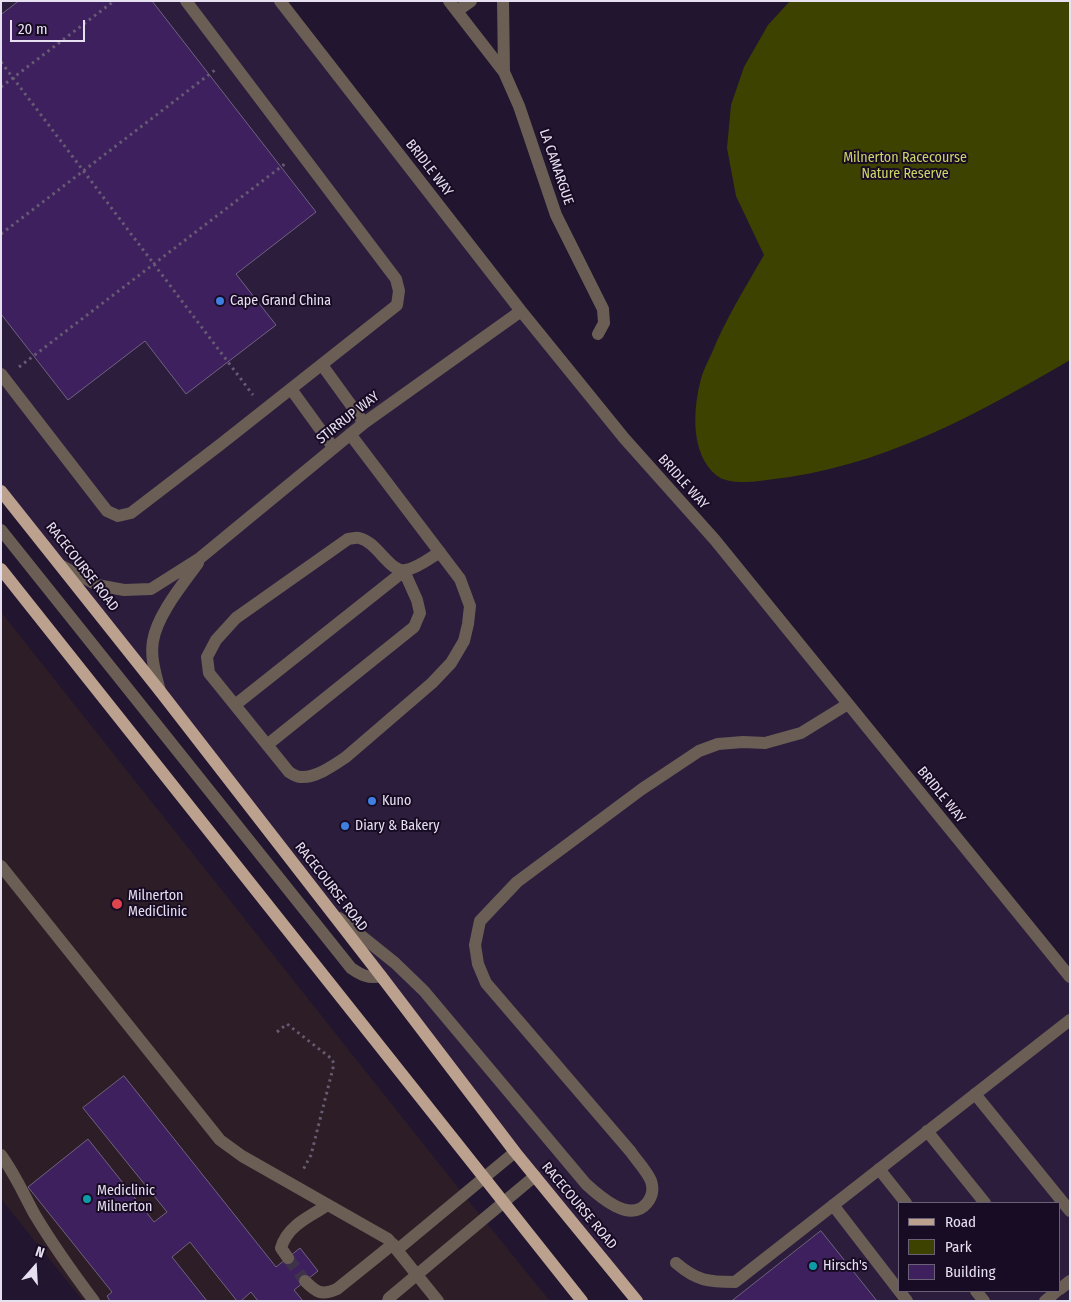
<!DOCTYPE html>
<style>
body{margin:0}
#map{position:relative;width:1071px;height:1302px;overflow:hidden;background:#21152f;font-family:"Fira Sans Condensed",sans-serif}
canvas{display:block}
.frame{position:absolute;inset:0;border:2px solid #e7e0f1;pointer-events:none}
.legend{position:absolute;left:898px;top:1202px;width:162px;height:90px;box-sizing:border-box;background:#180c24;border:1px solid #6b6176;margin:0;padding:6px 9px;list-style:none;font-size:15px;color:#e7e0f1}
.legend li{display:flex;align-items:center;gap:10px;height:25px}
.legend b{width:25px;border:1px solid #6b6176}
.north{position:absolute;left:10px;top:1242px;width:50px;height:50px;-webkit-text-stroke:4px #180c24;paint-order:stroke;rotate:19deg;font-size:14px;font-weight:700;line-height:20px;text-align:center;color:#e7e0f1}
.north::after{content:'';display:block;margin:auto;width:18px;height:22px;background:#e7e0f1;clip-path:polygon(50% 0,100% 100%,50% 72%,0 100%)}
.scale{position:absolute;left:10px;top:20px;width:75px;height:22px;box-sizing:border-box;border:2px solid #e7e0f1;border-top:0;padding-left:6px;font-size:15px;line-height:18px;white-space:nowrap;color:#e7e0f1;-webkit-text-stroke:4px #180c24;paint-order:stroke}
</style>
<div id="map">
<canvas width="1071" height="1302"></canvas>
<div class="frame"></div>
<ul class="legend">
<li><b style="height:6px;background:#bca18e"></b>Road</li>
<li><b style="height:14px;background:#3e4200"></b>Park</li>
<li><b style="height:14px;background:#3f205e"></b>Building</li>
</ul>
<div class="north">N</div>
<div class="scale">20 m</div>
</div>
<script>
const c = document.querySelector('canvas').getContext('2d');
c.lineJoin = 'round';
function fill(path, color) { c.fillStyle = color; c.fill(path, 'evenodd'); }
function trace(path, color, width, dash) { c.strokeStyle = color; c.lineWidth = width; c.lineCap = dash ? 'butt' : 'round'; c.setLineDash(dash || []); c.stroke(path); }
function label(font, color, halo, rows, align = 'center') {
  c.font = font + ' "Fira Sans Condensed",sans-serif'; c.lineWidth = 4; c.setLineDash([]); c.textBaseline = 'middle'; c.strokeStyle = halo; c.fillStyle = color; for (const [text, x, y, turn = 0] of rows) {
    c.save(); c.translate(x, y); c.rotate((+turn || 0) * Math.PI / 180); c.textAlign = isNaN(turn) ? turn : align; if (halo) c.strokeText(text, 0, 0); c.fillText(text, 0, 0); c.restore();
  }
}
const built = new Path2D(`
 M1,1H280L521,311L1070,977V1301H637L1,491ZM900,1203H1060V1291H900Z`);
const medical = new Path2D(`
 M1,612L464,1195L550,1301H83L1,1199Z`);
const green = new Path2D(`
 M790,1H1070V360C974,416 880,468 767,480C754,482 727,485 716,475C690,453 693,409 701,379C703,371 707,363 711,355C725,320 745,288 764,255L736,196L727,148L731,105L744,67L768,25Z`);
const building = new Path2D(`
 M19,1H152L316,212L236,274L276,325L186,394L145,341L68,400L1,314V15Z
 M124,1076L276,1267L300,1248L318,1271L294,1290L303,1301H258L251,1292L241,1301H237L190,1242L172,1257L207,1301H110L107,1296L112,1292L28,1187L88,1139L154,1222L167,1212L83,1108Z
 M821,1231L877,1301H732Z`);
const minorTunnel = new Path2D(`
 M288,1258L305,1281`);
const path = new Path2D(`
 M1,62L253,395
 M1,87L114,1
 M1,234L215,70
 M19,367L286,163
 M277,1032L287,1024L332,1059L334,1064L311,1155L303,1170`);
const minor = new Path2D(`
 M280,1L521,311L624,438L715,540L1070,977
 M449,1L504,72
 M503,1L504,72L519,106L556,215L603,309L604,323L598,334
 M457,11L471,1
 M322,365L364,423
 M1,374L107,511L118,516L131,513L221,444L397,305L399,291L396,279L186,1
 M291,389L333,447
 M350,434L460,579L470,606L468,624L464,641L451,663L432,683L346,757C334,765 316,778 301,777C297,777 292,774 289,772L209,673L207,657L216,640L236,618L348,539C351,539 356,537 359,538C378,542 389,573 406,570C418,568 430,558 440,552
 M1,530L351,968C361,975 369,979 381,976
 M62,566L97,585L124,590L151,589L200,558L364,423L521,311
 M160,691C156,675 150,658 153,641C157,615 183,584 198,563
 M235,705L404,571L417,600L420,613L414,627L267,745
 M1,866L220,1140L242,1156L388,1239L438,1301
 M339,918L395,963L424,991L586,1184C599,1196 630,1224 647,1203C652,1197 654,1190 651,1181C647,1171 637,1161 631,1152L486,983L478,964L475,945L480,921L517,882L642,789L699,751L718,744L743,742L765,743L801,733L848,704
 M975,1094L1070,1211
 M927,1131L985,1203
 M1,1155C15,1174 24,1195 35,1215C53,1245 73,1273 94,1301
 M879,1169L906,1203
 M833,1205L907,1301
 M397,1250L515,1152
 M288,1258L281,1248C287,1226 310,1216 328,1205
 M676,1263C697,1281 708,1282 735,1282L1070,1020
 M305,1281C316,1292 321,1296 337,1289L393,1244
 M1060,1289L1070,1281
 M976,1291L984,1301
 M388,1301L389,1298L535,1176
 M1045,1301L1057,1291`);
const major = new Path2D(`
 M1,491L160,691L381,976L515,1152L637,1301
 M1,569L582,1301`);
const markers = [
 [220,301,5,"#3f7fe0"],
 [372,801,5,"#3f7fe0"],
 [345,826,5,"#3f7fe0"],
 [117,904,6,"#e0444e"],
 [87,1199,5,"#0f9aa8"],
 [813,1266,5,"#0f9aa8"]
];
const parkNames = [
 ["Milnerton Racecourse",905,158],
 ["Nature Reserve",905,174]
];
const streetNames = [
 ["LA CAMARGUE",556,167,71],
 ["BRIDLE WAY",429,168,52],
 ["STIRRUP WAY",348,418,-38],
 ["BRIDLE WAY",683,482,48],
 ["RACECOURSE ROAD",82,567,52],
 ["BRIDLE WAY",941,795,51],
 ["RACECOURSE ROAD",331,887,52],
 ["RACECOURSE ROAD",579,1206,50]
];
const poiNames = [
 ["Cape Grand China",230,301],
 ["Kuno",382,801],
 ["Diary & Bakery",355,826],
 ["Milnerton",128,896],
 ["MediClinic",128,912],
 ["Mediclinic",97,1191],
 ["Milnerton",97,1207],
 ["Hirsch's",823,1266]
];
fill(built, '#2c1d3d');
fill(medical, '#2d1d27');
fill(green, '#3e4200');
fill(building, '#3f205e');
trace(building, '#6f6280', 1);
trace(minorTunnel, '#3f334c', 12, [12, 6]);
trace(path, '#665b72', 3, [2.5, 4]);
trace(minor, '#6b5e55', 12);
trace(major, '#bca18e', 12);
for (const [x, y, r, color] of markers) { const dot = new Path2D(); dot.arc(x, y, r, 0, 2 * Math.PI); c.fillStyle = color; c.fill(dot); trace(dot, '#180c24', 2); }
label('14px', '#ccd666', '#180c24', parkNames);
label('14px', '#e7e0f1', '#180c24', streetNames);
label('14px', '#e7e0f1', '#180c24', poiNames, 'left');
</script>
